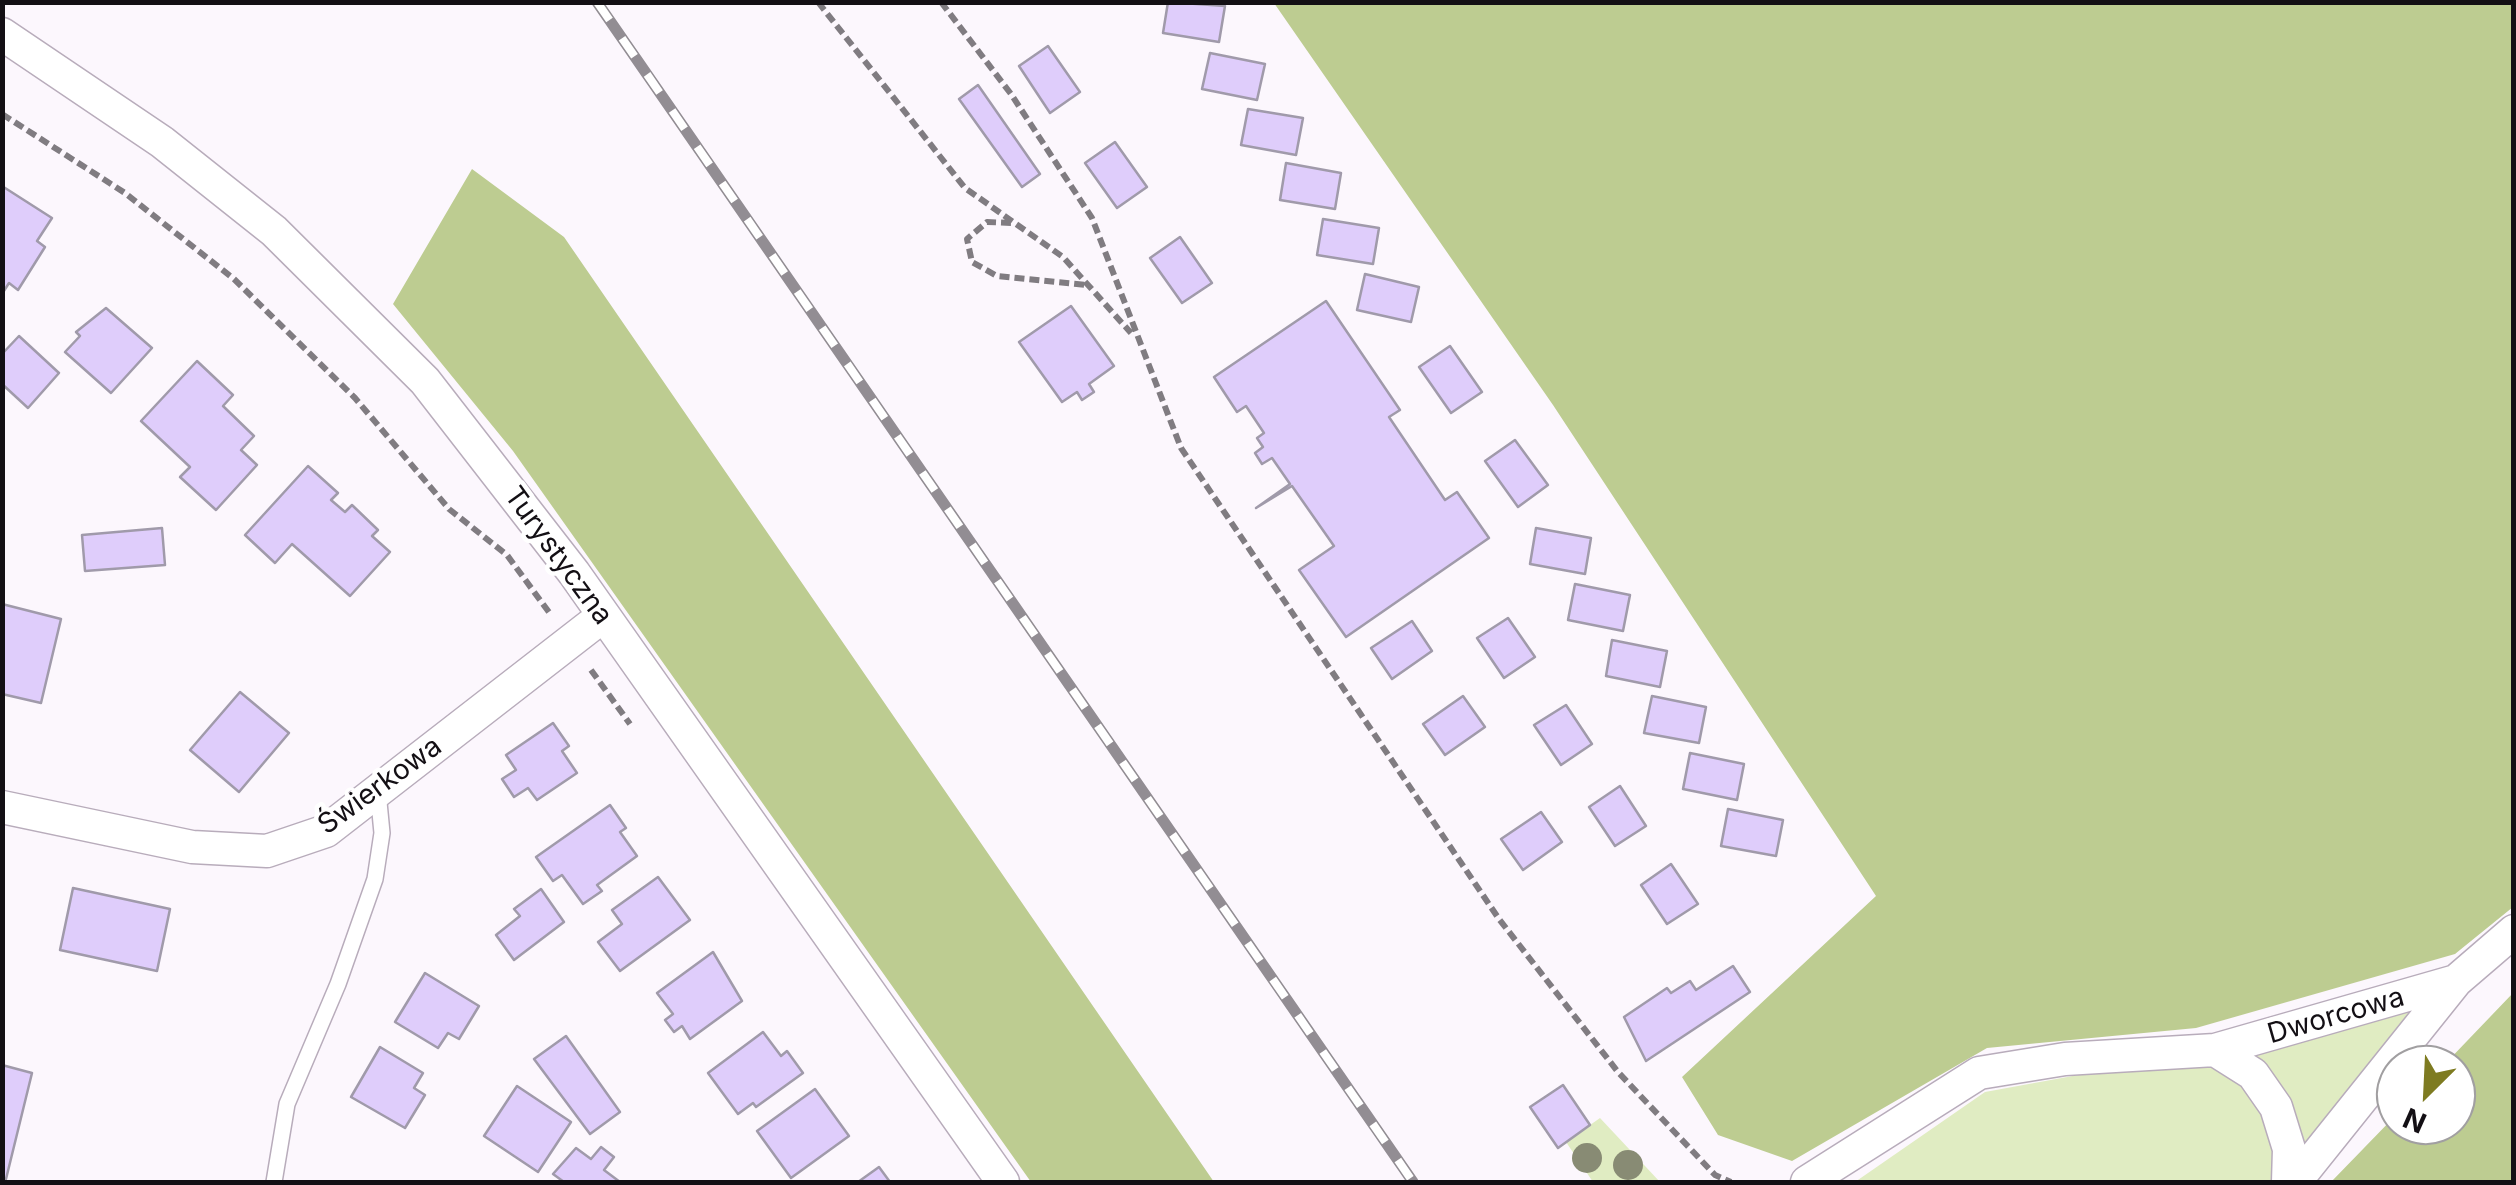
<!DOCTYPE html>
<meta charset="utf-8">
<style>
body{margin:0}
#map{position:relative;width:2516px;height:1185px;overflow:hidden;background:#fcf7fd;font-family:Inter,sans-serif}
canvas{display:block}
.frame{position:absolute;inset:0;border:5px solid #130f14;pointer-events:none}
.north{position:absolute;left:2376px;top:1045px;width:100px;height:100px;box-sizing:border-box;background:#fff;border:2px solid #a19fa1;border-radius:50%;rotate:204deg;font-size:28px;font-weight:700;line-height:40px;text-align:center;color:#130f14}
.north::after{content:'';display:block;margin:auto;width:35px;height:45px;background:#7e7b21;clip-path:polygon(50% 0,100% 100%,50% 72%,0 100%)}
</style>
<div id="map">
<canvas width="2516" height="1185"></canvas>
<div class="frame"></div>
<div class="north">N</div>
</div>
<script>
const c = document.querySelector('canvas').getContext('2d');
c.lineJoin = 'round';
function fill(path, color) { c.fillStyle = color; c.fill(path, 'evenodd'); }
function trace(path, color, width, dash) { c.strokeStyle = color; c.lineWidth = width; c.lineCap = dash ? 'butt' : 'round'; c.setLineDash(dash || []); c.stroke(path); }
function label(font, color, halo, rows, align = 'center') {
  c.font = font + ' Inter,sans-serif'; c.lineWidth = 9; c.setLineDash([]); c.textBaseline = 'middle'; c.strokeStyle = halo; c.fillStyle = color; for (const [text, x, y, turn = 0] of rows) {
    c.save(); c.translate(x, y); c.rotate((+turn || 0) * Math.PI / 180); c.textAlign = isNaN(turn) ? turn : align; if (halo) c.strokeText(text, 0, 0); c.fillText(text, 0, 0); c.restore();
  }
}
const green = new Path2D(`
 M2456,981L2286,1182H1855L1985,1092L2215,1050Z
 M1600,1118L1660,1182H1593L1566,1142Z`);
const forest = new Path2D(`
 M1274,3H2513V907L2455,954L2196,1028L1987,1048L1792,1161L1718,1135L1682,1077L1876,896L1553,405Z
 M472,169L564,237L1214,1182H1031L513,451L393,304Z
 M2513,993V1182H2331L2396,1115V1125H2456V1065H2444Z`);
const building = new Path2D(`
 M1168,2L1225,6L1219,42L1163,33Z
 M1048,46L1080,92L1050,113L1019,66Z
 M1210,53L1265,64L1257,100L1202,89Z
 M978,85L1040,174L1022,187L959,99Z
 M1248,109L1303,118L1296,155L1241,145Z
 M1115,142L1147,187L1117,208L1085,163Z
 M1286,163L1341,173L1335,209L1280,200Z
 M2,186L52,218L37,241L45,247L18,290L9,283L2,294Z
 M1323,219L1379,228L1373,264L1317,255Z
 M1180,237L1212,283L1182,303L1150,258Z
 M1365,274L1419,287L1411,322L1357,310Z
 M1326,301L1400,410L1389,417L1445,500L1457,492L1489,538L1346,637L1299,570L1334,546L1292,486L1256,508L1290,484L1272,458L1262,464L1255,453L1263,447L1257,438L1264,433L1246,406L1237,412L1214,377Z
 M1071,306L1114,366L1089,384L1094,392L1082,400L1077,392L1062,402L1019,342Z
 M106,308L152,348L111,393L65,352L80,336L76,332Z
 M19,336L59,373L28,408L2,384V354Z
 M1450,346L1482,392L1451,413L1419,367Z
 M197,361L233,395L223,406L254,436L241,450L257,465L216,510L180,477L190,467L141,421Z
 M1515,440L1548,485L1518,507L1485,461Z
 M308,466L338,493L331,500L345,512L352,505L378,530L372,536L390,552L350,596L292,544L275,563L245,535Z
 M162,528L165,565L85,571L82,535Z
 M1536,528L1591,538L1585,574L1530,564Z
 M1575,584L1630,595L1623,631L1568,620Z
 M2,604L61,619L41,703L2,694Z
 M1508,618L1535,657L1504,678L1477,638Z
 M1412,621L1432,651L1392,679L1371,648Z
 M1612,640L1667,651L1660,687L1606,676Z
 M240,692L289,733L239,792L190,750Z
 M1463,696L1485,727L1445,755L1423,724Z
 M1652,696L1706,707L1699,743L1644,733Z
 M1566,705L1592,744L1561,765L1534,725Z
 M553,723L569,746L562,751L577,773L537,800L528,788L514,797L502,779L516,770L506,755Z
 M1690,753L1744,764L1737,800L1683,789Z
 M1620,786L1646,826L1615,846L1589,807Z
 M610,805L626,828L620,832L637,856L597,885L602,891L583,904L562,875L553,881L536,857Z
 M1728,809L1783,820L1776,856L1721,846Z
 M1541,812L1562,842L1523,870L1501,839Z
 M1671,864L1698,904L1667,924L1641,885Z
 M658,877L690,920L620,971L598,942L622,924L612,910Z
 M73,888L170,909L157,971L60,950Z
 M541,889L564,922L514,960L496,935L520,916L514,909Z
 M713,952L742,1001L690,1039L682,1026L674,1032L665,1020L673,1014L657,993Z
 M1733,966L1750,992L1646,1061L1624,1017L1667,988L1671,993L1690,981L1696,990Z
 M425,973L479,1006L459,1039L448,1033L438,1048L395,1022Z
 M763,1032L781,1056L787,1051L803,1073L756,1107L753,1103L738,1114L708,1073Z
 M566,1036L620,1112L590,1134L534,1059Z
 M380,1047L423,1073L414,1088L425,1095L405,1128L351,1097Z
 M2,1065L32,1073L6,1179L2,1178Z
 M1563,1085L1590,1125L1558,1148L1530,1107Z
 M517,1086L571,1122L538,1172L484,1136Z
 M815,1089L849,1136L791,1178L757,1131Z
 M601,1147L614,1157L604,1170L620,1182H564L553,1174L576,1148L591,1159Z
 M879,1167L890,1182H858Z`);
const path = new Path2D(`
 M818,2L965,188L1063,257L1131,333
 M941,2L1011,94L1092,218L1181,448L1499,919L1618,1072L1715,1175L1731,1182
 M2,114L125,193L234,279L355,398L449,509L507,555L551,615
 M1011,223L987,222L967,239L972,262L997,276L1086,285
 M591,670L630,724`);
const lane = new Path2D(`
 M274,1182L287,1104L338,984L375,879L382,833L378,792`);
const street = new Path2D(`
 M2,34L162,142L274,231L425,381L574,573L1003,1182
 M2,807L192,847L267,851L326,831L603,616
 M2215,1050L2456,981
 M1807,1182L1979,1073L2065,1059L2215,1050L2253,1074L2276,1107L2289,1149L2288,1182
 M2295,1182L2456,981L2514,931`);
const rail = new Path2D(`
 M597,2L1413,1182`);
const trees = [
 [1587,1158],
 [1628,1165]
];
const streetNames = [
 ["Turystyczna",558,556,54],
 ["Świerkowa",380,786,-36],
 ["Dworcowa",2336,1016,-16]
];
fill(green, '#e0ecc2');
fill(forest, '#bdcc91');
fill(building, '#dfcdfb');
trace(building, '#a09aaa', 2.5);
trace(lane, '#b8acbb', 18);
trace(street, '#b8acbb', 35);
trace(path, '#807c81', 6, [10, 5]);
trace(lane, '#fff', 15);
trace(street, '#fff', 32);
trace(rail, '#928d93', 11);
trace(rail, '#fff', 8, [22]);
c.fillStyle = '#888b74';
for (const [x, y] of trees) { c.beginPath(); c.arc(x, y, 15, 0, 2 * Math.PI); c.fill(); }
label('28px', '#130f14', '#fff', streetNames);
</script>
